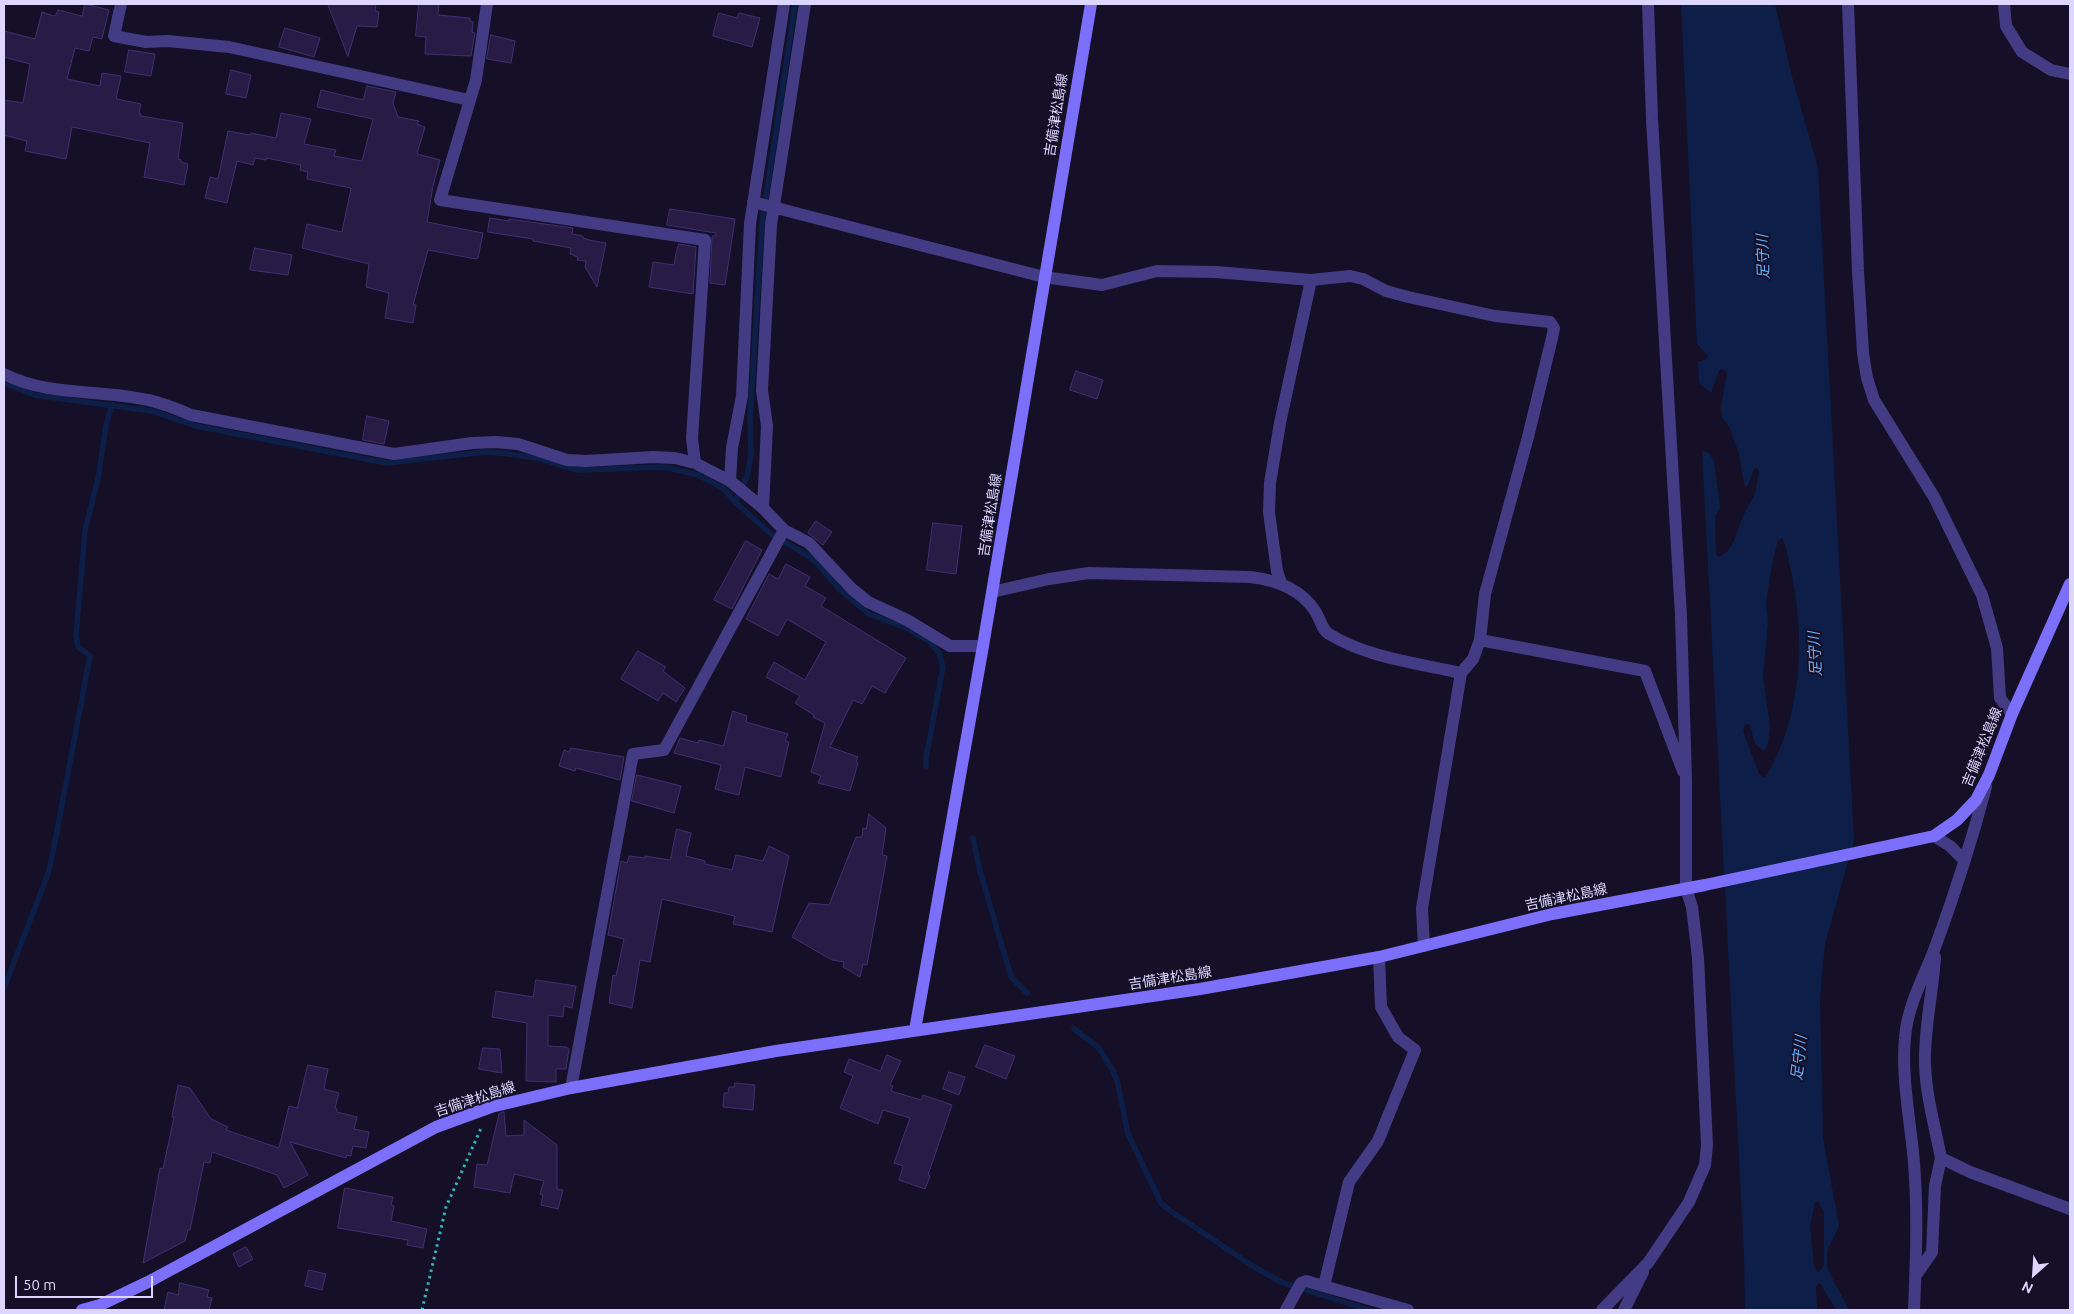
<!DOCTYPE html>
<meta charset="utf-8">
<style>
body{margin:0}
#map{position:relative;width:2074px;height:1314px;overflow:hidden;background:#151027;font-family:Ubuntu,sans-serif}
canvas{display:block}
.frame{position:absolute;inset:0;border:5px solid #ddd6fe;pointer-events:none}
.north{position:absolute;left:2009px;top:1249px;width:50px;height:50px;-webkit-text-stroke:4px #151027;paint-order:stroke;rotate:206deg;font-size:14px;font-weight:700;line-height:20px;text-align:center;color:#ddd6fe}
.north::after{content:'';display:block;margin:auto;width:18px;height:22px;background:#ddd6fe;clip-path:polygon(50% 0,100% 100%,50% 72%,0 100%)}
.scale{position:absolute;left:15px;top:1276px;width:138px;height:22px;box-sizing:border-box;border:2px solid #ddd6fe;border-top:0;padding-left:6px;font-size:15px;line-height:18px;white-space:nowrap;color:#ddd6fe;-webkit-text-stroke:4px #151027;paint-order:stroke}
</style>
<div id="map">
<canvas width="2074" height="1314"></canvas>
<div class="frame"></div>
<div class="north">N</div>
<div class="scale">50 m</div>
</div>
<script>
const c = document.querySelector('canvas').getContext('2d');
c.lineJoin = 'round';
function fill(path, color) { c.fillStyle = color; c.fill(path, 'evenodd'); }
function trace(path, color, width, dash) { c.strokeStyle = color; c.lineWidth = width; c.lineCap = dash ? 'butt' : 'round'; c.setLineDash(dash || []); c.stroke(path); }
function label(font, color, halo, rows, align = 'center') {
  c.font = font + ' Ubuntu,"Noto Sans JP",sans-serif'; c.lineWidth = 4; c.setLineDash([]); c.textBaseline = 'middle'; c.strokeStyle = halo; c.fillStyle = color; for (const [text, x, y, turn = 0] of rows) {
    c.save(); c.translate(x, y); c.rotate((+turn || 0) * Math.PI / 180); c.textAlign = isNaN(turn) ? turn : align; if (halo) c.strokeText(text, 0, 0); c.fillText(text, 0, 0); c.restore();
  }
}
const water = new Path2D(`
 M1681,4H1775L1791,73L1818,168L1854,840L1825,944L1820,997L1823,1138L1839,1226L1827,1251V1259L1828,1270L1849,1310H1836L1820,1283L1816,1286L1817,1310H1745L1744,1253L1702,451L1709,453L1714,461L1720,507L1715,517L1716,555L1719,557L1728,551L1734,541L1743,516L1755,494L1759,471L1757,468L1754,469L1747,487L1744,484L1739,454L1730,428L1722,417L1721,407L1727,372L1724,369L1719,370L1711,393L1699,383L1698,362L1707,359V355L1697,344ZM1782,538C1787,547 1788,560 1791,571C1806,638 1802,718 1765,778L1759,774L1743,731L1745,724L1750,725L1755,744L1764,751L1768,744L1770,726L1763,676L1768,622L1766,603L1772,564L1778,540ZM1815,1202H1818L1824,1212V1265L1818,1273L1814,1266L1810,1226Z`);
const stream = new Path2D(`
 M4,383L34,395L152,411L196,426L387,463L485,452L502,453L537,458L578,470L665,467L698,475L723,488L735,502L771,534L807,555L817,563L840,590L869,614L904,627L928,640L939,653L943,667L926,758V767
 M735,502L747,477L751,455L750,419L762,223L795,4
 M973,838L980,871L1009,970L1012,978L1027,993
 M4,988L48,874L54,847L90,656L78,647L76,636L85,531L98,479L106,425L112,405
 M1074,1029L1098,1047L1112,1069L1117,1080L1128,1134L1161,1203L1169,1210L1251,1265L1281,1282L1369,1310`);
const building = new Path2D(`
 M85,4L109,10L102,39L93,37L89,51L75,48L67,79L100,86L102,73L121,76L116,99L141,104L139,113L141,114V116L183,123L178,159L181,160V162L188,164L184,185L144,177L150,143L72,127L66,159L25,151L27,141L4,135V100L23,103L30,64L4,57V31L35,39L42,12L54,16L56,15L58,10L82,16Z
 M328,4H376L375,11L379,12L377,27L357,26L348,56Z
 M419,4H439L438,15L470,18V21L473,22L472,32L475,33L471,56L425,54L426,37L416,36Z
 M719,13L737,18L739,13L760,18L752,47L713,36Z
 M285,28L320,38L314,57L279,47Z
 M491,35L515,41L511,63L487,59Z
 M129,50L155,54L151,76L125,72Z
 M231,70L251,75L246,98L226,94Z
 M367,86L396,92L393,103L398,117L419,121L417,124L425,127L417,154L440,160L433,186L427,222L483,233L478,258L476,259L428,250L413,305H416L413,323L385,318L389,293L366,287L369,264L302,248L307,224L342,232L351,188L307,179L308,172L300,170L301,165L266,158V160L255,158L253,165L237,161L227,203L205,198L210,177L218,179L228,131L250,135L251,133L276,138L281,113L311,119L304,144L336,150L334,156L362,161L373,119L317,107L321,90L363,100Z
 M670,209L735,219L725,285L710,283L712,236H716V233L667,225Z
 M490,218L509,221V219L573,228L572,234L583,236V238L589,240L606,243L597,287L585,267L586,261L577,260L578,257L570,254L571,248L533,241V239L488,232Z
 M679,244L696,247L693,294L649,287L653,262L674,265L676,253Z
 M255,248L292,255L288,275L250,270Z
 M1076,371L1103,380L1097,399L1070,390Z
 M367,416L389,421L384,444L363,440Z
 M816,521L832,532L823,545L808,533Z
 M933,523L962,526L956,574L927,570Z
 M746,541L762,550L732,609L714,600Z
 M786,564L810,577L805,586L826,598L821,606L906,658L885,693L872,686L862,704L853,700L830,747L858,757L856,762L858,763L850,791L818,783L821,776L811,772L825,723L813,717L814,715L795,703L800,696L766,677L774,662L805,680L826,642L787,619L778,636L746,619L769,574L778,579Z
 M638,651L666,667L663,671L685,688L676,702L663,693L658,701L621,679Z
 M733,711L747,716L746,722L788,734L785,741L789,742L781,777L745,767L739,795L715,789L721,765L674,753L680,738L698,743L699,740L723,746Z
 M571,748L624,757L620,780L576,768L575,771L559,766L564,750L569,752Z
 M637,775L681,786L674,813L632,801Z
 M869,814L886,828L882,855L887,856L867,965L863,964L860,977L843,967L844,962L832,960L792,937L809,903L829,905L856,837H862L863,828L866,829Z
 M677,829L691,833L686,856L705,861V864L732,870L736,855L763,861L769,846L789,856L772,932L733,924L735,916L662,899L650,962L640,960L632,1008L609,1003L613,975L616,976L624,939L608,935L621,861L627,863L629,856L645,858V856L670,860Z
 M536,980L576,986L572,1008L564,1006L563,1017L548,1015V1046L566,1047L569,1049L566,1069H556V1082L526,1081L527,1023L492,1017L496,991L533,997Z
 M985,1045L1015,1056L1006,1079L976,1067Z
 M483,1048L500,1049L502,1073L479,1069Z
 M887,1055L901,1061L890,1085L893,1086L891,1091L921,1100L923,1095L952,1105L928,1175L930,1176L925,1189L899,1180L903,1166L894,1163L910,1118L883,1110L878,1124L840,1108L853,1076L844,1072L849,1059L880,1071Z
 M308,1065L328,1069L324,1089L339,1093L335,1108L337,1109V1112L357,1117L354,1129L369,1132L366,1148L353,1146L351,1156L347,1155L346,1158L290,1142L308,1175L284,1188L277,1175L212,1152L210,1163L204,1162L190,1230H188L185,1241L143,1263L160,1168L163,1169L174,1117H172L178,1085L190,1088L211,1119L228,1127L226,1130L279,1148L289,1106L297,1108Z
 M949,1072L965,1077L959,1095L943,1089Z
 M735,1083L755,1085L753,1110L723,1107L724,1093H728L729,1087H734Z
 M504,1112L506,1136L524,1135V1120L557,1145V1189L563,1190L558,1209L541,1205L543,1195L540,1194L544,1181L514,1174L510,1193L474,1187L477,1164L487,1165L499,1114Z
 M345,1188L393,1197L391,1205L394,1206L391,1221L427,1229L423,1248L407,1245L408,1240L338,1228Z
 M246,1247L253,1259L239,1267L233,1254Z
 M309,1270L326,1274L322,1290L305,1286Z
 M180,1283L209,1290L207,1297L212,1298L209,1310H164L168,1292L178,1295Z`);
const path = new Path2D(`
 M422,1310L446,1207L482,1126`);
const minor = new Path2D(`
 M121,4L114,36L146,42L168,41L229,47L469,100
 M487,4L476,80L440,200L705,240L692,438L695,463
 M1848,4L1858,271L1863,353L1867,378L1874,400L1934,497L1982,595L1997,648L2000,698L2012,714
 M2004,4L2006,26L2022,52L2051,70L2070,74
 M753,202L1044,277L1102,285L1157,271L1216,272L1311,280L1350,276L1363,279L1386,291L1408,297L1495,316L1550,322L1554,328L1552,338L1528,437L1485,594L1480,640
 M4,374C49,397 100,389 148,400C163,403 177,409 191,415L394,454L472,443L496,442L518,444L567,460L586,461L653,457L675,458L695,463L730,481L763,508L784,530L809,543L852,589L868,602L907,620L950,646H983
 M730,481L732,448L742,396L750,224L784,4
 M763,508L767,426L762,390L771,225L805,4
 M1281,583L1277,571L1269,512L1270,483L1280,423L1311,280
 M992,592L1049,579L1089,573L1250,577C1276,580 1301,589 1315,611C1320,618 1322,630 1329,634C1368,658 1417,663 1461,673
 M1934,836L1950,846L1964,860
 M1424,946L1422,908L1461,673L1473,659L1480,640L1645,671L1683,771
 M1935,957C1933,992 1924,1028 1925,1064C1926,1096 1935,1127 1941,1158L1970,1172L2070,1209
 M571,1088L633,754L664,750L784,530
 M1916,1275L1932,1252L1935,1186L1941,1158
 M1324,1286L1349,1182L1378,1141L1415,1050L1398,1037L1381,1007L1379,957
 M1286,1310L1301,1283L1306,1281L1408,1310
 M1602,1310L1648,1263L1689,1202L1705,1165L1707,1145L1698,958L1692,907L1686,888V780L1681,616L1652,119L1648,4
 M1624,1310L1643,1272
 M1914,1310C1916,1261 1918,1212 1914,1163C1911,1124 1901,1077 1905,1038C1907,1006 1925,975 1936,945C1955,893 1972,840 1986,787`);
const secondary = new Path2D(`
 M915,1030L983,646L1091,4
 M82,1310L100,1305L148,1282L436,1127L491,1107L571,1088L776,1051L1200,989L1379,957L1552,914L1705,885L1934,836L1957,820L1976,800L1989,775L2012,714L2070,584`);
const streetNames = [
 ["吉備津松島線",1056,115,-81],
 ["吉備津松島線",990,515,-81],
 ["吉備津松島線",1982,747,-68],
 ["吉備津松島線",1566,897,-12],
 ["吉備津松島線",1170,978,-9],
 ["吉備津松島線",475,1099,-18]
];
const waterNames = [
 ["足守川",1763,257,-92],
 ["足守川",1815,654,-93],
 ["足守川",1799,1058,-84]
];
fill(water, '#0d1f48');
trace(stream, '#0d1f48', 5.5);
fill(building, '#281c47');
trace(building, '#402f73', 1);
trace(path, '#32b6b7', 3, [2.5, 4]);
trace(minor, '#433c85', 12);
trace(secondary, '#7c6ffc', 12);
label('14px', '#ddd6fe', '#151027', streetNames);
label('italic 15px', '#66adfc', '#151027', waterNames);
</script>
